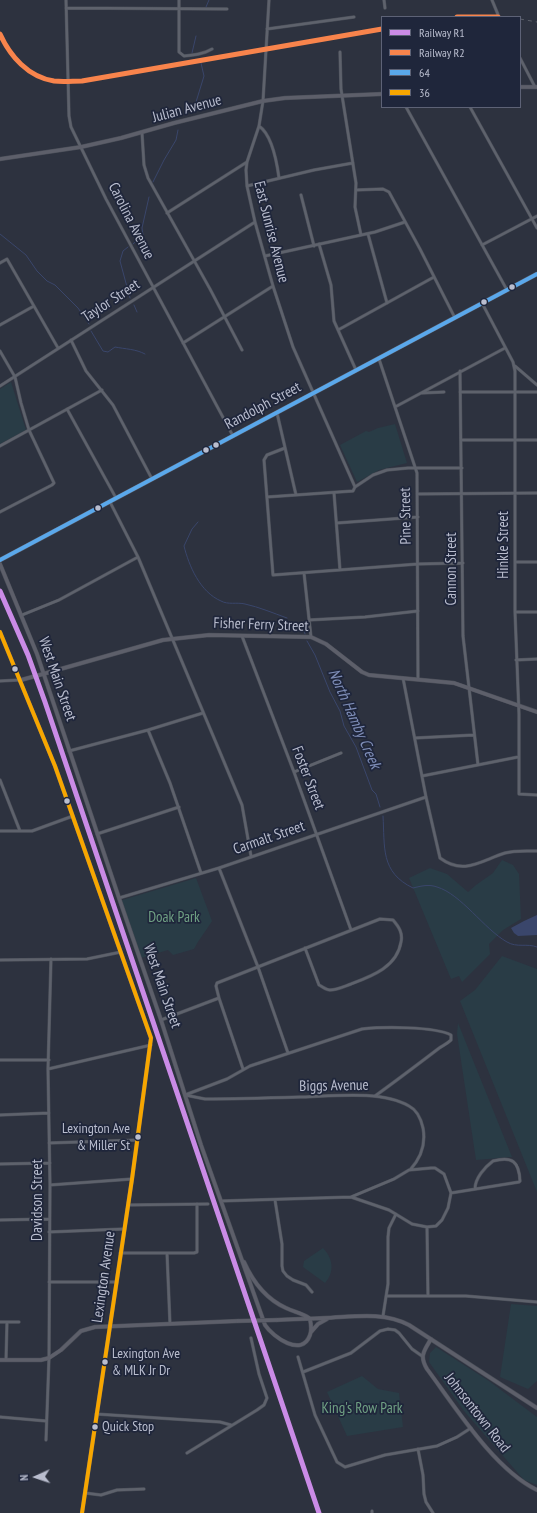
<!DOCTYPE html>
<style>
body{margin:0}
#map{position:relative;width:537px;height:1513px;overflow:hidden;background:#2d323f;font-family:"PT Sans Narrow",sans-serif}
canvas{display:block}
.legend{position:absolute;left:381px;top:16px;width:140px;height:92px;box-sizing:border-box;background:#1f263b;border:1px solid #5d6276;margin:0;padding:5px 7px;list-style:none;font-size:12px;color:#b9bdce}
.legend li{display:flex;align-items:center;gap:8px;height:20px}
.legend b{width:20px;border:1px solid #5d6276}
.north{position:absolute;left:16px;top:1457px;width:40px;height:40px;-webkit-text-stroke:3px #1f263b;paint-order:stroke;rotate:267deg;font-size:11px;font-weight:700;line-height:16px;text-align:center;color:#b9bdce}
.north::after{content:'';display:block;margin:auto;width:14px;height:18px;background:#b9bdce;clip-path:polygon(50% 0,100% 100%,50% 72%,0 100%)}
</style>
<div id="map">
<canvas width="537" height="1513"></canvas>
<ul class="legend">
<li><b style="height:5px;background:#ca8be6"></b>Railway R1</li>
<li><b style="height:5px;background:#f8844c"></b>Railway R2</li>
<li><b style="height:5px;background:#5aa8eb"></b>64</li>
<li><b style="height:5px;background:#f7a600"></b>36</li>
</ul>
<div class="north">N</div>
</div>
<script>
const c = document.querySelector('canvas').getContext('2d');
c.lineJoin = 'round';
function fill(path, color) { c.fillStyle = color; c.fill(path, 'evenodd'); }
function trace(path, color, width, dash) { c.strokeStyle = color; c.lineWidth = width; c.lineCap = dash ? 'butt' : 'round'; c.setLineDash(dash || []); c.stroke(path); }
function label(font, color, halo, rows, align = 'center') {
  c.font = font + ' "PT Sans Narrow",sans-serif'; c.lineWidth = 3.5; c.setLineDash([]); c.textBaseline = 'middle'; c.strokeStyle = halo; c.fillStyle = color; for (const [text, x, y, turn = 0] of rows) {
    c.save(); c.translate(x, y); c.rotate((+turn || 0) * Math.PI / 180); c.textAlign = isNaN(turn) ? turn : align; if (halo) c.strokeText(text, 0, 0); c.fillText(text, 0, 0); c.restore();
  }
}
const green = new Path2D(`
 M11,382L26,430L0,444V389Z
 M395,424L407,463L379,470L357,482L340,445L366,431L369,432L378,428Z
 M502,860L513,865L519,874L521,919L503,930L489,944L490,954L462,982L459,976L451,979L409,878L430,868L447,874L468,892L476,885L493,873Z
 M196,878L212,921C206,931 199,939 194,949L173,955L168,950L141,958L119,901Z
 M502,956L537,969V1192L460,1001L475,990Z
 M458,1023L512,1157L476,1160L457,1034Z
 M323,1248C333,1258 335,1272 325,1283L303,1267L304,1261Z
 M511,1304L537,1306V1381L528,1389L500,1377Z
 M436,1347L489,1381L537,1417V1485L524,1480L464,1411L429,1362L430,1353Z
 M362,1376L378,1389L399,1393L403,1427L347,1436L327,1392Z`);
const water = new Path2D(`
 M537,915V935L518,936L514,933L511,928L524,921Z`);
const stream = new Path2D(`
 M206,7L209,0
 M192,53L196,36
 M187,112L196,102L204,76L201,63
 M153,182L164,160L176,140L178,130
 M0,234L26,255L37,271L47,281L55,285L78,308L89,324
 M133,244L143,235L142,228L149,197
 M128,247L123,251L120,261L130,298
 M134,305L137,312
 M91,331L103,351L108,352L115,347C125,349 136,349 145,354
 M198,522L192,529L184,546C189,566 200,592 221,601C228,605 237,602 245,604C259,607 273,613 287,618
 M299,624L303,626L305,634
 M307,641L315,655L330,692L340,711L344,726L356,747L372,790L376,794L380,807
 M383,816C385,847 380,872 413,888C421,886 429,884 437,887C461,894 484,929 507,942C517,948 527,943 537,947`);
const street = new Path2D(`
 M66,0L69,116L71,127L106,199L233,436
 M179,0V52L184,56C194,55 204,54 212,49
 M269,0L263,101L259,126L247,162L246,170L247,186L255,222L273,286L293,347L355,487
 M384,0L385,8
 M492,0L499,17
 M66,8L227,9
 M267,29L354,17
 M340,52L341,89L356,183L355,207L361,235
 M520,58L535,87
 M406,107L507,290
 M470,107L537,228
 M259,126C272,135 277,163 279,178
 M142,133L144,165L148,178L210,289L242,350
 M247,186L314,170L353,163
 M356,190L383,189L389,192L420,249L455,318
 M301,195L314,246
 M167,213L247,162
 M368,234L387,303
 M319,244L331,285L334,321L356,370
 M482,245L537,216
 M265,256L375,232L405,222
 M0,263L7,259L58,348
 M482,303L513,362L515,371V612L519,714V794L537,795
 M0,325L34,306
 M338,330L434,277
 M71,340L86,371L113,405L152,479
 M183,343L273,286
 M0,351L15,377L21,403L29,430L54,483L52,485L0,512
 M379,359L417,473L418,679
 M515,366L537,385
 M460,371L463,636L478,765
 M0,386L255,222
 M460,392H537
 M422,393L444,392
 M395,407L505,348
 M67,409L116,498
 M277,413L296,495
 M461,440H537
 M0,446L102,390
 M285,448L267,455L264,460L273,575L418,564L463,563
 M334,493L340,570
 M417,494L537,493
 M267,497L353,491L355,487L373,475L387,470L408,468H462
 M110,502L138,557L222,757L242,805L251,856
 M337,523L418,517
 M515,562H537
 M304,573L311,637
 M515,612H537
 M22,615L59,600L138,557
 M309,620L365,617L418,611
 M242,636L294,772L351,930
 M516,660L537,659
 M403,678L426,797L440,858C464,876 482,860 505,853C515,850 527,851 537,851
 M0,681L19,680
 M148,730L170,783L201,873
 M415,738L474,735
 M69,751L148,730L203,713
 M294,772L341,753
 M422,776L518,757
 M0,780L20,831
 M0,831H32L73,816
 M97,834L179,807
 M219,868L258,967L288,1053
 M119,898L219,868L426,797
 M0,960L87,959L121,952
 M161,1020L219,998
 M0,1060H49
 M48,1069L151,1045
 M243,1069L219,998L216,986L217,983L380,919L393,920C399,927 403,933 401,942C397,967 372,976 351,984C345,986 337,990 330,990C326,990 323,987 319,985L305,948
 M185,1095L227,1079L250,1066L362,1029C381,1027 434,1026 451,1035V1040C447,1044 442,1046 438,1049C417,1065 396,1081 375,1096
 M185,1095L205,1099C238,1099 270,1098 303,1097C333,1096 382,1090 409,1106C417,1110 421,1119 423,1128C426,1144 421,1158 410,1170
 M0,1115L49,1113
 M49,1143L138,1140
 M0,1164L50,1163
 M50,1185L132,1179
 M451,1193L519,1182L520,1181C519,1161 512,1156 493,1161C485,1167 475,1178 475,1189
 M275,1200L282,1244V1266L283,1271L287,1276L293,1280L306,1285L312,1292
 M221,1201L351,1197L394,1179L409,1170L431,1168H435L444,1174L451,1193L448,1208L442,1220L436,1226L427,1227L412,1224L389,1210L351,1197
 M128,1205L208,1204
 M0,1220L49,1219
 M427,1227L428,1296
 M49,1232L124,1229
 M120,1253H194L197,1252V1204
 M167,1253L170,1324
 M49,1282H115
 M386,1296H466L537,1302
 M383,1316L388,1284V1237L389,1228L396,1214
 M0,1322H19
 M298,1357L315,1415L337,1462L345,1467L385,1455L437,1446L457,1437L471,1428
 M6,1360L7,1322
 M303,1372L351,1353L380,1331L388,1329L395,1330L399,1333L412,1349L422,1356
 M96,1414L220,1422L231,1425
 M0,1417L46,1421
 M46,1440L49,1358L50,1185L48,1069L51,959
 M418,1449L423,1475L424,1494L426,1502L433,1513
 M187,1453L257,1410L264,1405L267,1398L259,1374L251,1338
 M85,1493L101,1495L117,1490L144,1489
 M372,1511V1513`);
const secondary = new Path2D(`
 M520,87H537
 M0,159L81,147L121,138L174,123L263,101L285,98L382,94
 M0,564L37,654L119,898L161,1020L201,1145L265,1325C273,1337 302,1358 310,1335C312,1330 311,1324 310,1319
 M0,632L55,766L151,1038L132,1179L82,1513
 M21,680L43,674L163,640L209,635L311,637L326,644L362,672L369,675L454,683L537,712
 M244,1262C253,1282 266,1299 286,1308C294,1312 302,1313 309,1318
 M277,1320C293,1319 308,1319 324,1318C352,1317 383,1311 409,1325L537,1408
 M311,1332L318,1324L327,1319
 M431,1339C424,1351 419,1356 427,1369C456,1408 494,1469 537,1490
 M0,1360H41L49,1358L61,1350L81,1331L95,1327L238,1321`);
const primary = new Path2D(`
 M0,560L537,274`);
const rail = new Path2D(`
 M457,17H498
 M520,19L537,22
 M0,34C10,56 28,77 54,81C63,82 73,81 82,81L382,29`);
const secondaryBridge = new Path2D(`
 M238,1321L277,1320`);
const bus1 = new Path2D(`
 M0,560L537,274`);
const bus2 = new Path2D(`
 M0,632L55,766L151,1038L132,1179L82,1513`);
const rail1 = new Path2D(`
 M0,591L28,655L45,702L319,1513`);
const rail2 = new Path2D(`
 M457,17H498
 M0,34C10,56 28,77 54,81C63,82 73,81 82,81L382,29`);
const markers = [
 [512,287,3.5,"#b9bdce"],
 [484,302,3.5,"#b9bdce"],
 [216,445,3.5,"#b9bdce"],
 [206,450,3.5,"#b9bdce"],
 [98,508,3.5,"#b9bdce"],
 [15,669,3.5,"#b9bdce"],
 [67,801,3.5,"#b9bdce"],
 [138,1137,3.5,"#b9bdce"],
 [105,1362,3.5,"#b9bdce"],
 [95,1427,3.5,"#b9bdce"]
];
const busNames = [
 ["Lexington Ave",130,1129,"right"],
 ["& Miller St",130,1146,"right"],
 ["Lexington Ave",112,1354],
 ["& MLK Jr Dr",112,1371],
 ["Quick Stop",102,1427]
];
const streetNames = [
 ["Julian Avenue",187,109,-15],
 ["Carolina Avenue",131,221,63],
 ["East Sunrise Avenue",271,232,76],
 ["Taylor Street",111,301,-33],
 ["Randolph Street",263,406,-28],
 ["Pine Street",406,516,-91],
 ["Hinkle Street",504,545,-90],
 ["Cannon Street",452,569,-90],
 ["Fisher Ferry Street",261,625,2],
 ["West Main Street",57,679,71],
 ["Foster Street",308,778,69],
 ["Carmalt Street",269,838,-19],
 ["West Main Street",162,986,71],
 ["Biggs Avenue",334,1086,-1],
 ["Davidson Street",38,1200,-90],
 ["Lexington Avenue",104,1277,-82],
 ["Johnsontown Road",477,1413,52]
];
const parkNames = [
 ["Doak Park",174,918],
 ["King's Row Park",362,1409]
];
const waterNames = [
 ["North Hamby Creek",354,719,66]
];
fill(green, '#293c46');
fill(water, '#3a466b');
trace(stream, '#3a466b', 1);
trace(street, '#4a4e58', 3.5);
trace(secondary, '#4a4e58', 4.5);
trace(primary, '#4c4f5b', 5);
trace(street, '#5e626c', 2.5);
trace(secondary, '#5d5f6a', 3.5);
trace(primary, '#61636d', 4);
trace(rail, '#5c606a', 1, [4, 4]);
trace(secondaryBridge, '#4a4e58', 4.5, []);
trace(secondaryBridge, '#5d5f6a', 3.5);
trace(bus1, '#5aa8eb', 4);
trace(bus2, '#f7a600', 4);
trace(rail1, '#ca8be6', 5);
trace(rail2, '#f8844c', 5);
for (const [x, y, r, color] of markers) { const dot = new Path2D(); dot.arc(x, y, r, 0, 2 * Math.PI); c.fillStyle = color; c.fill(dot); trace(dot, '#1f263b', 1.5); }
label('14px', '#b9bdce', '#1f263b', busNames, 'left');
label('15px', '#b9bdce', '#1f263b', streetNames);
label('15px', '#6fa083', '#1f263b', parkNames);
label('italic 16px', '#7e8db7', '#1f263b', waterNames);
</script>
